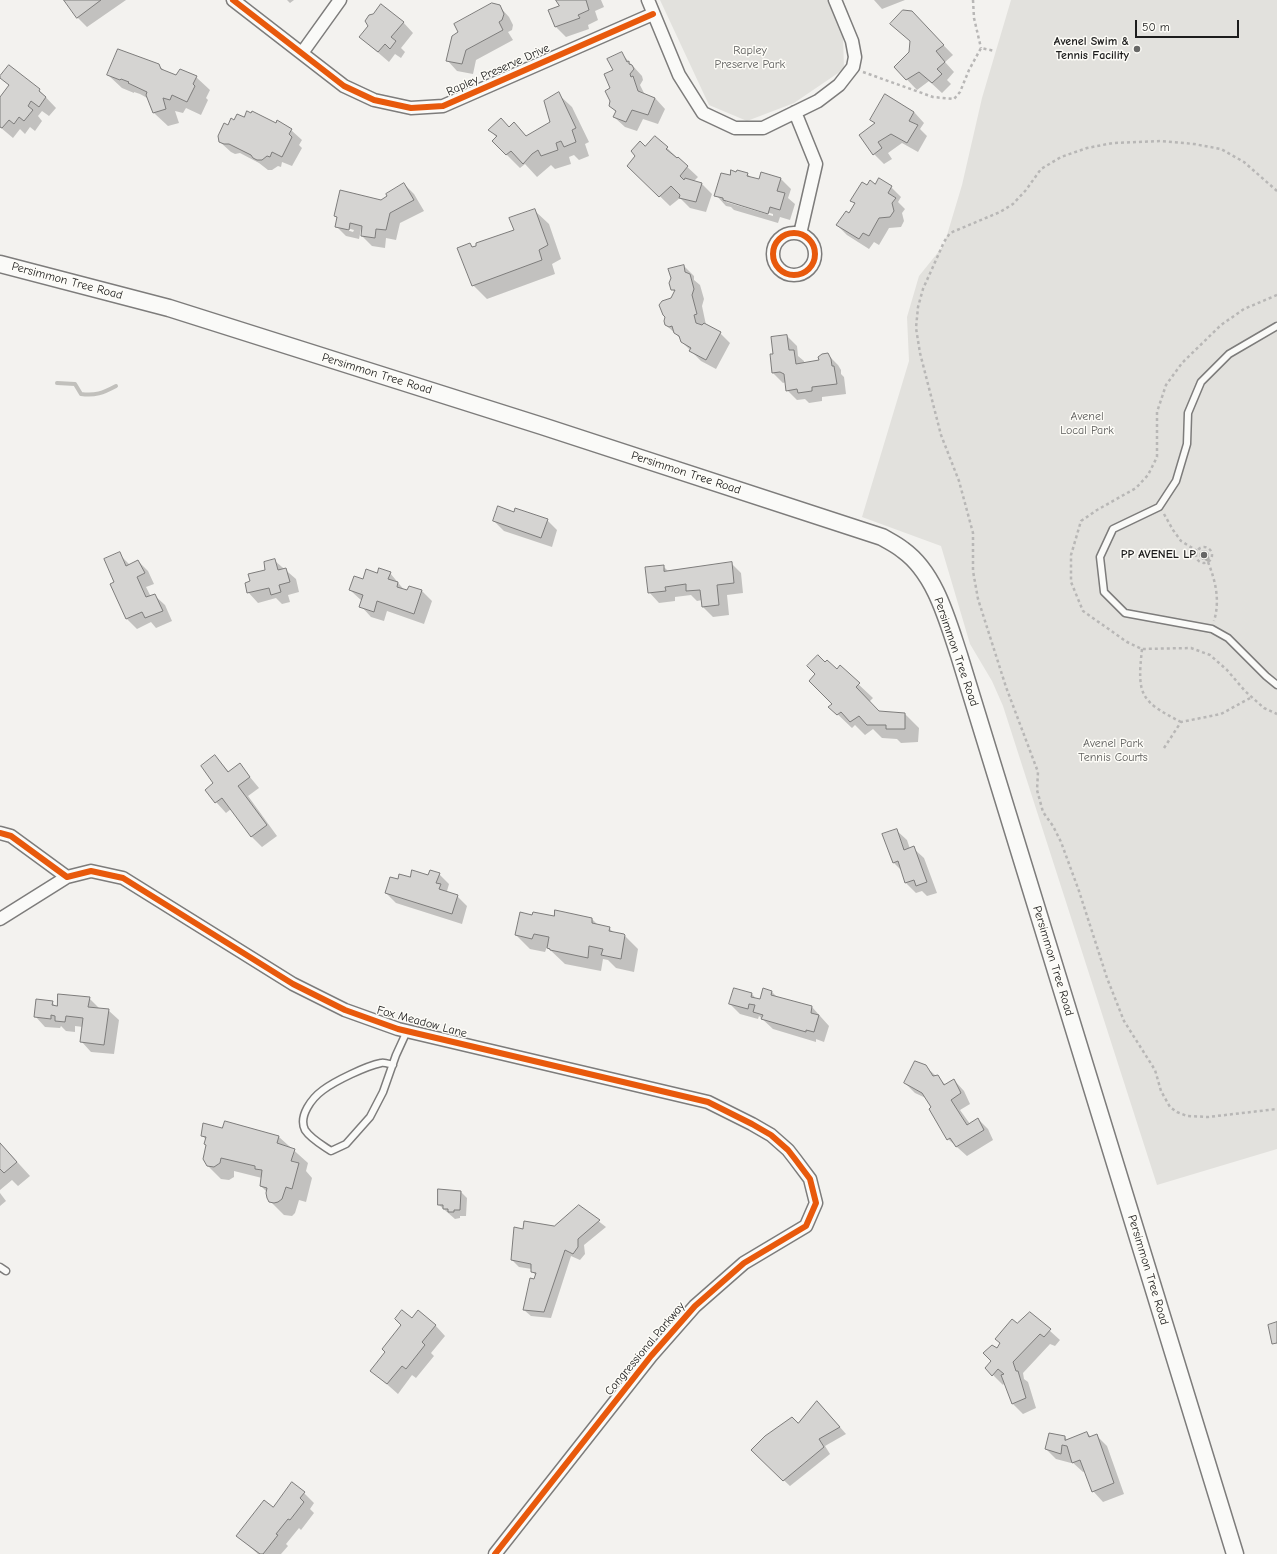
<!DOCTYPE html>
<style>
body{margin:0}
#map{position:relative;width:1277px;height:1554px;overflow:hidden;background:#f3f2ef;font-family:"Comic Neue",sans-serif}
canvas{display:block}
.scale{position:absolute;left:1135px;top:20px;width:104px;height:18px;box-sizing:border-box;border:2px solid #1c1c1c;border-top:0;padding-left:5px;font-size:12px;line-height:14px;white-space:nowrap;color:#1c1c1c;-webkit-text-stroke:3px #fdfcf7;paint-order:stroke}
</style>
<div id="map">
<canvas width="1277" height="1554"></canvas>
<div class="scale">50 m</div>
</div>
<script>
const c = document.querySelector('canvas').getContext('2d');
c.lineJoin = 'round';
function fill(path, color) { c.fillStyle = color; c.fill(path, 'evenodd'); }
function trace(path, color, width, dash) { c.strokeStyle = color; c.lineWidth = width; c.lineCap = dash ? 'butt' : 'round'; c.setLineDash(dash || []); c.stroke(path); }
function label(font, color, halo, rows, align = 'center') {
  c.font = font + ' "Comic Neue",sans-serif'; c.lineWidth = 3; c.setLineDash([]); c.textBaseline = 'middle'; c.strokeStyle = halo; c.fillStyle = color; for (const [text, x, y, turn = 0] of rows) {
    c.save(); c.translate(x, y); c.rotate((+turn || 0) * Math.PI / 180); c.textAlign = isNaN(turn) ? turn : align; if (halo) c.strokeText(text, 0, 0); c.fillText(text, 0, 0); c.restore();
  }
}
const green = new Path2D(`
 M660,0H828L843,36L844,69L794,103L747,121L709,105Z
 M1011,0H1277V1149L1157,1185L1003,706L992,681L970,644L941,546L862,517L909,361L907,317L919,276L944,245L962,185L982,98Z`);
const shadow = new Path2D(`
 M65,0H126L87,27L77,17Z
 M287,0H294L290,3Z
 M557,0H601L604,7L595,11L598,20L588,25L589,29L566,37L556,27L560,6Z
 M874,0H905L882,9Z
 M499,6L509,17L513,25L512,30L508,32L513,40L476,60L473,74L457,71L447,60Z
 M403,22L413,33L401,48L405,52L401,58L395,54L389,62L360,37Z
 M922,23L953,55L945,62L954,72L947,80L951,84L942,93L929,81L917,90L895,67L910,52Z
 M622,54L642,76L643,80L640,85L645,95L655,98L665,109L658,124L643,119L637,131L625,127L614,117L616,112L610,106L612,88L614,71Z
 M158,65L165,71L177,76L196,77L210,90L206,98L208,100L201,115L186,108L183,113L175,111L179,123L168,126L154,113L149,99L140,94L134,92V93L122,88L108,75Z
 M0,77L39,90L56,108L49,116L42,111L38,116L42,121L35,131L30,127L25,134L20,129L13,138L0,127V98L10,86Z
 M558,94L572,107L589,142L585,144L589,156L579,160L574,155L569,157L571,164L555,169L551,165L537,177L525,164L520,168L506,154L497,138L490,130L510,128L514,123L527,137L552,123Z
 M914,112L924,123L920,129L927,136L918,152L902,143L888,153L892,159L884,164L874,154L860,136L876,124L872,120Z
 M244,119L276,125L291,130L302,140L299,145L302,148L292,166L282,162L281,167L278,166L272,170H268L259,163L240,153L235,154L231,152L220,142L228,127L234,122Z
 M645,148H667L698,177L694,181L702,184L712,194L706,212L690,208L680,198L670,206L639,176Z
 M747,174L752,178L760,180L781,179L791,189L788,198L795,204L790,220L780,217L778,223L734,210L731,207L726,206L716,195L730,176ZM726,200L773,214V216L726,202Z
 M404,184L414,194L424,211L400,223L396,240L386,238L385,248L372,246L362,236L363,230L361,229L359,239L346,236L336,226L338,218L335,216L381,201ZM347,228L354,230L353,232L347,230Z
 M876,186L891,187L901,197L898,202L905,209L902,213L904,221L901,227L889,228L879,245L874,242L869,249L847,235L837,225L850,214L855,204L852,201L867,187Z
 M535,211L549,224L561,259L552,264L555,274L487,299L473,285L469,244L473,248L515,231Z
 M684,266L694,276V280L700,285L704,299L702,306L706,325L720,333L730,343L716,369L701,361L682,342L681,339L666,325L672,298L675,292L672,289Z
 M787,336L797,346L798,356L804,361V363L820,361L827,354L838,365L841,370V374L844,377L846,394L822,397V401L809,403L805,399L797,400L787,390L786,382L783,383L773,373L774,355Z
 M515,513L547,520L557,530L552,547L504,531L494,521Z
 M1205,551L1208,553L1210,560H1211L1210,561L1208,562L1201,558L1200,555Z
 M119,554L130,565L138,561L148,571L154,584L146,587L151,597L154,595L165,605L172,621L156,628L151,622L137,629L127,619L116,583Z
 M275,561L296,579L299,592L288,595L290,602L282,604L276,598L258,603L248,592L251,582L267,570Z
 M731,563L741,573L743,593L727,595L729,615L713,617L703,607L702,600L697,601L691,595L675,597V601L659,603L649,592L663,566L669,572Z
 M390,573L405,591L408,592L410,587L422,591L432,601L424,624L387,611L384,621L371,617L361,606L362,601L350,590L363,581L378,575Z
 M825,663L837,670L840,667L873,698L869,702L879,712L905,714L919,728L918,742L901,743L897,739L882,738L873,729L865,735L855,725L852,728L830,707L833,704Z
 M215,756L229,772L240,765L259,788L248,796L277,836L262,847L252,837L231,809L226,813L216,802Z
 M896,830L907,840L910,849L913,848L924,858L937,893L927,896L922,891L916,893L906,883L902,871L894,863Z
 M439,874L449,884L447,891L449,894L457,896L467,906L462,924L396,903L386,893L411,879L429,877Z
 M533,916L592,919L598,925L609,928L614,933L625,936L638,949L634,972L616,968L608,960L603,959L601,971L565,964L547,947L545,952L530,949L516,935Z
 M763,989L772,992L778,998L812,1007L829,1026L824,1042L816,1039V1042L773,1029L759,1016L758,1019L740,1014L730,1004L752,994L757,1000L760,1001Z
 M89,998L100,1009L108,1010L119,1020L114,1054L91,1052L81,1041L83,1027L75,1026V1032L66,1031L61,1026L60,1028L45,1027L35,1016L52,1002L56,1007Z
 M925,1066L946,1085L954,1080L964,1091L970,1104L960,1110L970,1124L978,1119L988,1129L993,1140L967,1156L948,1139L928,1099L915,1093L905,1083Z
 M223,1129L279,1137L308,1163L306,1171L312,1178L306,1202L299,1200L295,1213L292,1216L284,1215L270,1201L267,1192L261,1186L262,1178L234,1171V1177L229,1180L221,1179L207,1165L206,1140L202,1135Z
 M0,1143L30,1176L18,1186L12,1180L0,1190Z
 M461,1192L467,1198L466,1216H460V1218L455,1219L439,1205Z
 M0,1193L6,1201L0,1206Z
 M579,1206L606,1227L584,1245L585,1254L580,1260L571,1256L551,1318L531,1316L524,1310L536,1276L532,1271V1269L519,1267L512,1260L524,1230L554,1227Z
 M1030,1313L1060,1340L1055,1346L1050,1344L1023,1373L1024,1379L1028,1382L1036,1408L1023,1414L1012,1403L1005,1382L1003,1385L986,1368L992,1361L997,1350L1018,1325Z
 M412,1319L435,1325L445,1336L431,1353L434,1356L416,1378L412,1375L398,1394L372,1371Z
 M818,1402L846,1434L825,1446L830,1454L790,1486L759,1457L798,1424Z
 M1087,1433L1091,1437L1097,1436L1107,1446L1124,1494L1103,1502L1093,1491L1086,1471L1083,1472L1071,1461V1463L1056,1459L1046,1449L1065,1437L1067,1440Z
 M304,1493L314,1503L310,1509L314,1513L301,1530L299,1528L286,1544L288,1546L281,1554H258L238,1536Z`);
const stream = new Path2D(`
 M57,383L75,384L81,394C95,396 103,393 116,386`);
const building = new Path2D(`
 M64,0H101L77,18Z
 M556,0H586L589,10L578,15L580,18L555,27L548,10L559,6Z
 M492,3L500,5L504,14L502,20L499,22L503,30L466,50L462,64L446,61L452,36L458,32L454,24Z
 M381,4L404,22L391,37L396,41L390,49L385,44L378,52L359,37L368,26L365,21L369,15L373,14Z
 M903,10L912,11L944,45L936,51L945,62L937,69L942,74L932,83L919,72L906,80L894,67L909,52L910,41L890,24Z
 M118,49L159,64L161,69L176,75L180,69L197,76L193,84L195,86L187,102L172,95L170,100L163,98L166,109L153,113L146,95L147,92L128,83L129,82L121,79L120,80L107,75Z
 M622,52L627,62L629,61V64L632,65L634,69L630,74L631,77L633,76L638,91L655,98L648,115L632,110L626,122L613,117L616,111L609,106L610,101L605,91L610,88L604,74L613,70L607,59Z
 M9,65L40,89L39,91L46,97L39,107L31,101L28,106L33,110L24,121L19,117L14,124L9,120L2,128L0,127V97L9,85L0,78V76Z
 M559,92L576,128L572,130L576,142L564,147L561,141L556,143L558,150L541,156L538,150L532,154L523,164L511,151L506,155L492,141L497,136L488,130L501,118L509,127L514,122L526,136L550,122L544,101Z
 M885,94L914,112L909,121L918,125L907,143L891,134L878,142L882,148L873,155L859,135L875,123L870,120Z
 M247,111L251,113L252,111L276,123L277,120L292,129L289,134L292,137L282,157L272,152L270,157L267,156L262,160H257L253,158L251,155L229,144H224L219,142L218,136L224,123L228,125L231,118L234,120L237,114L244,117Z
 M655,136L668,147L666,149L677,158L678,157L688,166L680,176L684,180L685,178L702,183L696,202L679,198L680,195L671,186L659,197L627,166L635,156L631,151L640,141L645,146Z
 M731,170L736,172L737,170L748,173L747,176L759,179L761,172L781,178L777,191L785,193L780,210L770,207L768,214L723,200V198L714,196L721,173L730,175Z
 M879,178L892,186L888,193L896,198L892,203L894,211L890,217L879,218L869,236L863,233L859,239L836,225L846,211L849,213L855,203L850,201L862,182L867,185L870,180L875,184Z
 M404,183L414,200L390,213L386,230L376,229L375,238L361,236L362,226L350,223L349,230L335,227L337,217L334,216L340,190L381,200L387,196L386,194Z
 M535,209L548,245L539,250L542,260L472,286L457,248L470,243L472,247L476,246V243L514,230L509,218Z
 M684,265L685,272L690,274L694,289L692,295L697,314L694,315L696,323L702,325L704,323L721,332L706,360L689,351L691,348L681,342L679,336L674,333L672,326L669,327L665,325L664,321L665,317L663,315L659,305L662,301L671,298L675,290H671L669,283L671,278L668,269Z
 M787,335L789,350H794L796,364L819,360L818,357L822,354L828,353L831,359L832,366H834L837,384L812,387V391L798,393L797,389L786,391L784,374L780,372L772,373L770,354H773L771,337Z
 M498,506L514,512L515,508L548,519L541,538L493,521Z
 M1199.5 555a4.5 4.5 0 1 1 9 0a4.5 4.5 0 1 1-9 0Z
 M120,552L126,566L138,560L145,573L137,577L146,597L155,594L163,611L145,618L142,612L126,619L110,584L114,582L104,559Z
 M275,559L278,570L286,568L290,582L279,585L281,592L271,595L269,588L247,593L245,583L250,581L248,574L265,570L264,562Z
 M732,562L734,583L717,585L719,605L702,607L700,590L686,591V584L665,587L666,591L648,593L645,567L664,565V571Z
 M379,568L391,572L388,579L398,582L397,587L407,590L409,586L422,590L414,614L377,601L374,612L359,607L363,595L349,590L354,576L363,579L366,569L377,573Z
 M818,655L825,662L827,660L837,669L840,665L860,683L856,687L879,711L905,713V729H886V725H867L859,716L850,722L841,712L837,715L828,707L832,704L809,681L815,674L807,666Z
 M215,755L228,772L240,763L250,777L238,786L267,825L251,837L222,798L215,803L205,790L213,783L201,766Z
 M897,829L904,850L914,846L927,882L916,886L914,880L905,883L898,861L893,863L882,834Z
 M412,870L428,875L430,870L440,873L436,883L441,884L439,889L458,895L452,914L385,893L390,877L398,879L399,874L410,877Z
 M555,910L592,918V923L610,927L609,931L624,934L625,935L621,959L601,955L603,949L589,946L588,958L550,950V949L547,948L549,937L534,934L532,939L515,935L520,912L532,915L533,912L554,916Z
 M734,988L752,993L751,997L760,999L763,988L772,991L771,995L812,1006L811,1013L819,1015L814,1032L806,1030V1032L761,1019L763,1015L753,1012L755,1005L749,1004L748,1009L729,1004Z
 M58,994L90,997L88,1007L109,1009L104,1045L80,1042L83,1018L66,1016L65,1022L55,1021V1016L51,1015V1019L34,1017L36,999L53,1001L52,1005L57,1006Z
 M915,1061L926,1065L933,1076L938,1075L944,1085L954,1079L961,1093L951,1100L967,1125L978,1118L984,1130L956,1147L950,1138L947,1140L929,1109L931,1107L922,1093L904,1083Z
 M225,1121L279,1136L277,1143L295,1149L291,1161L299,1163L292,1189L286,1187L282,1199L278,1202L274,1203L269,1202L267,1198L266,1193L267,1188L260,1186L262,1170L255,1169V1166L221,1158L220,1163L214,1167L207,1166L203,1159L206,1145L204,1144L206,1137L201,1136L203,1123L222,1128Z
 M0,1143L17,1162L4,1173L0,1169Z
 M438,1189L461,1191L460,1210H454V1212H448V1209H443V1205H438Z
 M579,1205L600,1220L578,1239V1247L573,1254L565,1250L544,1312L523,1310L530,1278L534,1279L536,1273L531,1272V1264L511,1260L514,1227L523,1229L524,1221L554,1226Z
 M402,1310L412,1318L418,1310L436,1325L422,1342L425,1345L406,1369L402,1366L387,1384L370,1371L385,1352L382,1349L401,1325L395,1319Z
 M1030,1312L1051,1329L1044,1337L1040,1334L1013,1362L1016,1371H1018L1026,1398L1012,1404L1001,1375L1004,1374L998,1369L992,1376L985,1368L991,1361L983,1353L992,1345L997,1348L1000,1343L995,1339L1012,1319L1017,1323Z
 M1277,1322V1343L1272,1344L1268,1325Z
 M817,1401L840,1427L819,1439L824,1447L783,1481L751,1450L765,1436L792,1417L798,1423Z
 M1087,1432L1089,1437L1097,1434L1114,1483L1092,1492L1080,1460L1072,1463L1067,1446L1062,1445L1061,1454L1045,1449L1049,1433L1065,1436V1440Z
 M292,1482L305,1492L300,1498L304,1502L290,1520L288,1519L276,1534L278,1535L263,1554H260L236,1536L264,1500L273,1507Z`);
const path = new Path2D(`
 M973,0L974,18L981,48
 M863,72L933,97L954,99L960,92L969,70L981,48L995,51
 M1277,191L1244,162L1221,149L1194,144L1161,141L1113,143L1087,148L1061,157L1041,169L1026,190L1013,204L1000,212L950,233L944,242L923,289L918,307L916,328L920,353L941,435L959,481L973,533V571L978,599L1006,687L1038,772L1037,790L1043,812L1053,826L1061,842L1079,891L1107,978L1124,1021L1155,1070L1161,1091L1170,1107L1177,1112L1187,1116L1208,1117L1277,1109
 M1277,295L1244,309L1221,325L1182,363L1166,385L1157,412V457L1148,475L1136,488L1097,510L1081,521L1071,555V582L1083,611L1127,642L1142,649L1191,648L1210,655L1227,670L1245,691L1264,708L1277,714
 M1164,514L1173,530L1181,541L1197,551
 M1196 555a8 8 0 1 1 16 0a8 8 0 1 1-16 0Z
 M1208,562C1216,582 1220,601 1214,621
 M1142,649C1137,695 1140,701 1181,722
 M1164,748L1181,722L1221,714L1252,697`);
const lane = new Path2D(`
 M1277,326L1229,354L1201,382L1188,413L1187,444L1176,481L1159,507L1113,529L1100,557L1104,592L1125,613L1212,629L1228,638L1266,676L1277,685
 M393,1065C389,1064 384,1062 381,1063C366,1066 335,1081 323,1090C312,1098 298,1116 305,1130C311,1139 322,1145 331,1151L346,1144L370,1117L383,1092L396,1055L407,1031
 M0,1267L6,1271`);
const street = new Path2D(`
 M233,0L344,86L374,100L411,108L443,106L653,14
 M648,0L679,75L703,113L735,128H763L818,101L839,85L853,67L855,57L852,41L835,0
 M302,53L340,0
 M795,112L816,164L800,234
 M773 254a21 21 0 1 1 42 0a21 21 0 1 1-42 0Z
 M0,833L11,836L67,877L91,871L123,878L293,984L345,1010L398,1029L708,1102L752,1124L771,1135L788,1150L795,1159L810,1179L816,1203L806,1226L744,1263L695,1306L651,1356L495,1554
 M0,919L67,877`);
const secondary = new Path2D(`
 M0,264L169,308L542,426L882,537C889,541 897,545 903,550C935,573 947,619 959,655L1235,1554`);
const cycleway = new Path2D(`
 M233,0L344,86L374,100L411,108L443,106L653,14
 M773 254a21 21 0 1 1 42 0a21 21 0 1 1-42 0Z
 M0,833L11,836L67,877L91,871L123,878L293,984L345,1010L398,1029L708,1102L752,1124L771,1135L788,1150L795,1159L810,1179L816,1203L806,1226L744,1263L695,1306L651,1356L495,1554`);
const markers = [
 [1137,49,4,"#676766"],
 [1204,555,4,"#676766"]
];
const poiNames = [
 ["Avenel Swim &",1129,42],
 ["Tennis Facility",1129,56],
 ["PP AVENEL LP",1196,555]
];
const parkNames = [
 ["Rapley",750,51],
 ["Preserve Park",750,65],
 ["Avenel",1087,417],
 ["Local Park",1087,431],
 ["Avenel Park",1113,744],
 ["Tennis Courts",1113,758]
];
const streetNames = [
 ["Rapley Preserve Drive",498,70,-24],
 ["Persimmon Tree Road",67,281,15],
 ["Persimmon Tree Road",377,374,17],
 ["Persimmon Tree Road",686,473,18],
 ["Persimmon Tree Road",956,652,71],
 ["Persimmon Tree Road",1053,961,73],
 ["Fox Meadow Lane",422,1022,15],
 ["Persimmon Tree Road",1148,1270,73],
 ["Congressional Parkway",645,1349,-50]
];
fill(green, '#e2e1dd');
fill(shadow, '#0003');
trace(stream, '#c1c0bc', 4);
fill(building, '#d5d4d2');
trace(building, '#7d7c7b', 1);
trace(lane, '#7d7c7b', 9);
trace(street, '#7d7c7b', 15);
trace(secondary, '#7d7c7b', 19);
trace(path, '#b8b7b6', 2.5, [3, 3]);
trace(lane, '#fafaf8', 6);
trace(street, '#fafaf8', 12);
trace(secondary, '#fafaf8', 16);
trace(cycleway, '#e8590c', 6);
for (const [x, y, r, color] of markers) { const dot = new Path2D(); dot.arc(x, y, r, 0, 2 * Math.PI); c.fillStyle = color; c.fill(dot); trace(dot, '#fdfcf7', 1.5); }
label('bold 12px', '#1c1c1c', '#fdfcf7', poiNames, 'right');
label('12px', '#5c5c5b', '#fdfcf7', parkNames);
label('12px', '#1c1c1c', '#fdfcf7', streetNames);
</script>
